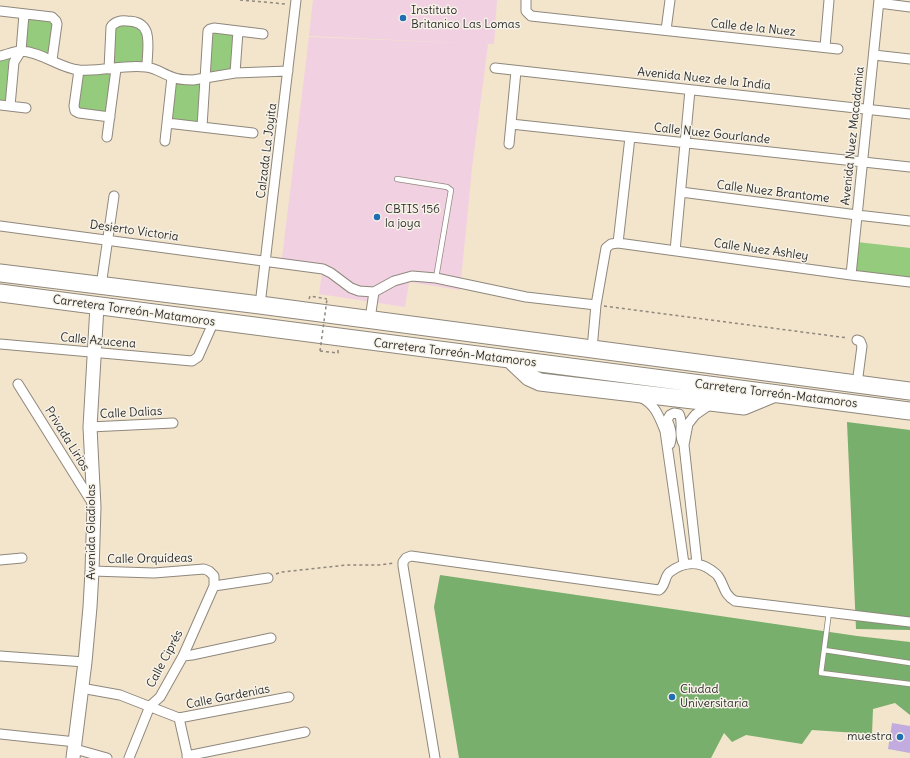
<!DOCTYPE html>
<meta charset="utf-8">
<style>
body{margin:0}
canvas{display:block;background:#f3e4cc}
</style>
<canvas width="910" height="758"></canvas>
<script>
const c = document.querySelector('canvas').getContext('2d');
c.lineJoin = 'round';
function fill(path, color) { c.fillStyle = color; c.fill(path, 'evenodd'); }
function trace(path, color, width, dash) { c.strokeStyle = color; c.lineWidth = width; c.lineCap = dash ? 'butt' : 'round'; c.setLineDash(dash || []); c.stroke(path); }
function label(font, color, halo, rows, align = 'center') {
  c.font = font + ' Delius,sans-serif'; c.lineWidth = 3; c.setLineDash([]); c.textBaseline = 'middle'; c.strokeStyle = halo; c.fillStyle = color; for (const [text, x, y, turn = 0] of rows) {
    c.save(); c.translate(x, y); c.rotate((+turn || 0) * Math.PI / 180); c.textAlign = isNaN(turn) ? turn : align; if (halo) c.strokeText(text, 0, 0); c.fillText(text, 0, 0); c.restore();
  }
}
const built = new Path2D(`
 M313,0H497L494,44H488L472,168L460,290L409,282L405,307L319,294L322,272L281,266L309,37L486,44L309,36Z`);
const green = new Path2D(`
 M25,16L54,21L51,59L22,50Z
 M124,22L144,27L146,65L110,68L112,28Z
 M236,32L234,71L206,76L209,33Z
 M15,55L9,104L0,103V58Z
 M113,71L108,115L77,109L80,72Z
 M173,79L203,80L201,125L168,122Z
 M857,242L910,248V278L853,272Z`);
const forest = new Path2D(`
 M847,422L910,430V630L856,629Z
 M440,575L857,636L910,642V715L895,703L873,709L872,734L812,730L802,744L746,735L732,742L724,733L711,758H459L434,607Z`);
const building = new Path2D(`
 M892,723L910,726V753L888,749Z`);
const path = new Path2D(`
 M240,0L286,4
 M309,299L310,296L327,299
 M604,306L848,338
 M320,351L338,353V349
 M276,574L282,572L347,565H379L395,563`);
const lane = new Path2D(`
 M397,179L447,187L451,190L436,278
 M829,612L821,673L910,684
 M824,650L910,663`);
const street = new Path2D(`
 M526,0V11L531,16L838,49
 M879,3L910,7
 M0,11L52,17L56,21L57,24L52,60
 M666,30L670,0
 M825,47L829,0
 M874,55L910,59
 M0,56C6,55 14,51 21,51C42,52 59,68 79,70C102,72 124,64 146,67C156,68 163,74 172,77C178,80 186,80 193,80L235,73L288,71
 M495,68L910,114
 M109,69L111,27C114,22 121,20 127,21C155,21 147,47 147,67
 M79,70L74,106L75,111L79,113L110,117
 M235,73L238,31
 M0,105L26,108
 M10,106L14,62L21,51L24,14
 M167,123L253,133
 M511,124L910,167
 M202,127L208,31L210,29L214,28L263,34
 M107,137L116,69
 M165,141L172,77
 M509,144L516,71
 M681,192L857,215L910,221
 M0,226L323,269L331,273L351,288L359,291L374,292L394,281L412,276L436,278L526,297L596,305
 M618,243L630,137
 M675,251L690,90
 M851,275L879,0
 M101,286L114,196
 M260,305L296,0
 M370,319L374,292
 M0,344L192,361L198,357L214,321
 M592,349L596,305L606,248L611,244L618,243L851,275L910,282
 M18,384L93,504
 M857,384L862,346L860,341L857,340
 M640,397C655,404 659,416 665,431L684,564
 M90,427L173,423
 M670,444C673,435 671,428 667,420L670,415L674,413L679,414C684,423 678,433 683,443
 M0,560L22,558
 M697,563L684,445L688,424L695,415L712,403
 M92,571L154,573L204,569L209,571L214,576V586L183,656L160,697L150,706L129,758
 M214,586L268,578
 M0,656L85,662
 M183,656L192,655L271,638
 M81,688L120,695L179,718L289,697
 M179,718L188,758
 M0,734L76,742
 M75,749L107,758
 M187,756L305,732
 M435,758L403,566V562L406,558L411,556L659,590C666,586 664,576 670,572C683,562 698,561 711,570C713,572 716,573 718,576C725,586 723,594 735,601L910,622`);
const secondary = new Path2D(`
 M73,758L85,662L90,607L92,571L94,507L90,427L97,306`);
const highway = new Path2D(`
 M0,273L260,305L910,391
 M0,293L910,411
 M511,360L529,377L540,382L744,406L773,394`);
const pathBridge = new Path2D(`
 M320,351L327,299`);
const markers = [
 [403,18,4,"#1f6fb2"],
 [377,217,4,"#1f6fb2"],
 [672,697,4,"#1f6fb2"],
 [900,737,4,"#1f6fb2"]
];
const poiNames = [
 ["Instituto",411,11],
 ["Britanico Las Lomas",411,25],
 ["CBTIS 156",385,210],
 ["la joya",385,224],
 ["Ciudad",680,690],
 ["Universitaria",680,704],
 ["muestra",892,737,"right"]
];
const streetNames = [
 ["Calle de la Nuez",753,28,6],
 ["Avenida Nuez de la India",704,79,6],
 ["Calle Nuez Gourlande",712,134,6],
 ["Avenida Nuez Macadamia",853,136,-84],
 ["Calzada La Joyita",267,151,-83],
 ["Calle Nuez Brantome",773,192,7],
 ["Desierto Victoria",134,231,8],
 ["Calle Nuez Ashley",761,250,8],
 ["Carretera Torreón-Matamoros",134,311,8],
 ["Calle Azucena",98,341,5],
 ["Carretera Torreón-Matamoros",455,353,7],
 ["Carretera Torreón-Matamoros",776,394,7],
 ["Calle Dalias",131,413,-3],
 ["Privada Lirios",67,439,58],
 ["Avenida Gladiolas",92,532,-90],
 ["Calle Orquídeas",150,559,-1],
 ["Calle Ciprés",165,659,-62],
 ["Calle Gardenias",228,697,-11]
];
fill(built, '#f1d0e2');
fill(green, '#95cb7d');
fill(forest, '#78af6c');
fill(building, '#c2acdf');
trace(lane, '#8f887c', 6);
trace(street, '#8f887c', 11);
trace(secondary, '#8f887c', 15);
trace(highway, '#8f887c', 19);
trace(path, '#8f887c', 1.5, [3, 3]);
trace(lane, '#fff', 4.5);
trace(street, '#fff', 9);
trace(secondary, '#fff', 13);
trace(highway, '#fff', 17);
trace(pathBridge, '#8f887c', 1.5, [3, 3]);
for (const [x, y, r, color] of markers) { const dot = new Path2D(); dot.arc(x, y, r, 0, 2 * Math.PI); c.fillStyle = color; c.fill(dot); trace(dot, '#f7f3e8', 1.5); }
label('12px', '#2b2b2b', '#f7f3e8', poiNames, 'left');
label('12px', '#2b2b2b', '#f7f3e8', streetNames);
</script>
